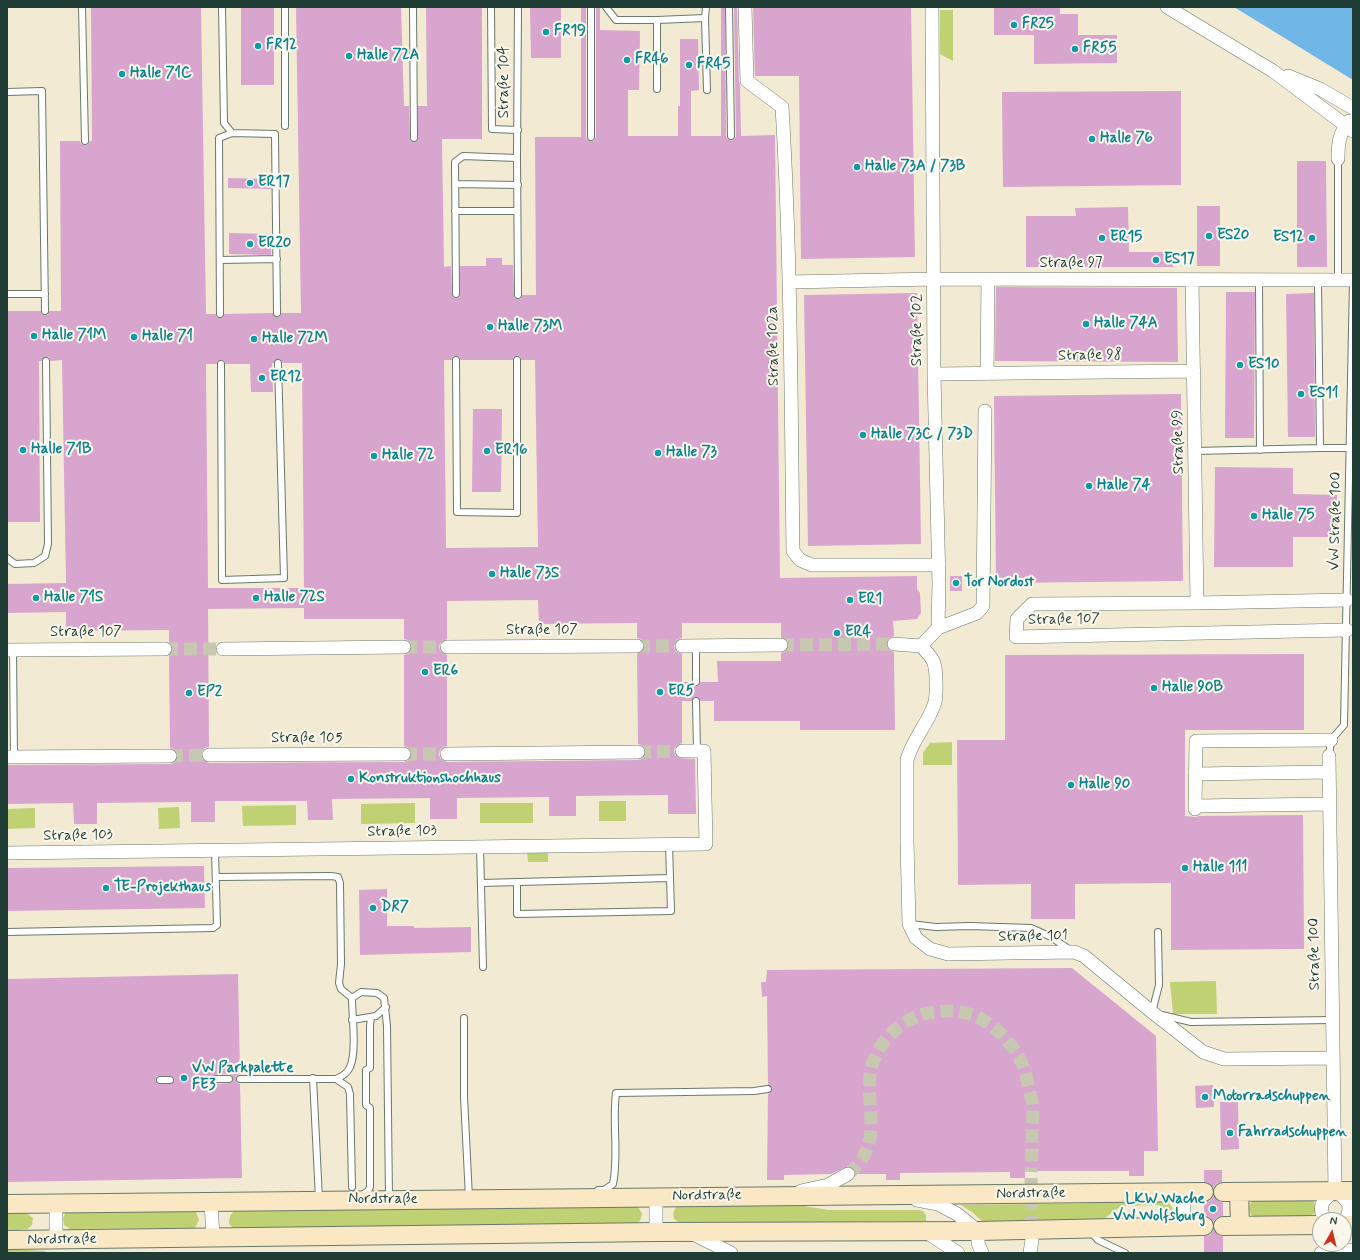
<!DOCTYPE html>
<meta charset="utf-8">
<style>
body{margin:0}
#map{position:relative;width:1360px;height:1260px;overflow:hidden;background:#f2ead2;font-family:Mynerve,sans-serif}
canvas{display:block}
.frame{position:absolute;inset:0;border:8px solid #1f3d34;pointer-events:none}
.north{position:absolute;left:1312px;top:1212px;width:40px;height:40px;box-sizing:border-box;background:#fbf7ec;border:1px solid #a3ada2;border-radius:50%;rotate:8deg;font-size:11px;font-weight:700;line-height:16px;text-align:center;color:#1f3d34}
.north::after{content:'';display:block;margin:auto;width:14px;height:18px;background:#c8321e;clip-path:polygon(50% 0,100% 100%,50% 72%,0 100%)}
</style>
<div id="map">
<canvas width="1360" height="1260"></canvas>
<div class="frame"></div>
<div class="north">N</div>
</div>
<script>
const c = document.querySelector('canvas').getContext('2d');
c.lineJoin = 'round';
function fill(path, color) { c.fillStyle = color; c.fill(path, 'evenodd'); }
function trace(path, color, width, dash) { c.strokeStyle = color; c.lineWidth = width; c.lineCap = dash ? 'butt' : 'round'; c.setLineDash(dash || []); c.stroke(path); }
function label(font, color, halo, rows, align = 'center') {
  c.font = font + ' Mynerve,sans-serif'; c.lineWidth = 4; c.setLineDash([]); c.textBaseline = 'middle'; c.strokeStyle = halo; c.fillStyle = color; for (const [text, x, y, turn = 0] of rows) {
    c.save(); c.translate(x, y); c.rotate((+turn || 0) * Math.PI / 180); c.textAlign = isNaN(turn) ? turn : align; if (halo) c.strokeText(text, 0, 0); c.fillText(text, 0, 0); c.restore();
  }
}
const green = new Path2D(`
 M940,10H953V61L940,54Z
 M952,742V765H923V753L930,743Z
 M599,801H626V821H599Z
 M415,803V823L361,824V804Z
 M480,803H533V823H480Z
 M296,805V825L243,826L242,806Z
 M179,807L180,828L159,829L158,808Z
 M35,808V828L7,829V809Z
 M527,850H548V862H528Z
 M1216,981L1217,1014H1173L1170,982Z
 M1255,1199L1313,1200L1316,1207L1315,1213L1309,1217L1255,1218C1247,1212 1247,1205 1255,1199Z
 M1168,1202C1174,1208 1174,1213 1169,1220L1159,1205L1121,1206L1101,1221L983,1222L972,1212L961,1205Z
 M784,1203L829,1210H918L923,1211L926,1215V1221L680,1223L674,1219L673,1213L676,1207L684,1204Z
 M632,1204L639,1208L642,1214L640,1221L635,1224L240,1229L233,1228L229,1224C229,1215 231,1212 240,1209Z
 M187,1209L196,1212L199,1220L195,1228L70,1229L64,1225L63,1218L66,1212Z
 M7,1211C16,1212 26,1211 33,1218L32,1225L27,1229L7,1231Z
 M7,1249L45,1251L48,1253H7Z`);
const water = new Path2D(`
 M1234,7H1353V80Z`);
const building = new Path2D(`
 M91,7H201L206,314H216V317L220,318H223L224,314L273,313L277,317H280L281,313H301L296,7H401L404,106H409L410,138V141L414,142H417L418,138V106H427L426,7H482V139H442L444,267L451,266L452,294L453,298H456L460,297V266H486V258H502V265H513L514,295V298L518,299H521L522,295H536L535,137H581V7H586V137L587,140L591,141H594L596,137V7H600V30L640,31L639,90H628V136H678V106H680V39H698L699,90L691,91V136H721V7H725L726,136L727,139L731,140H734L736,136L734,7H737L739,81L740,85L741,136L775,135L780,578L917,576V589L920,593L921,613L917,619L893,621L894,636L888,639L886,643L887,647L889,650L894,652L895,730H800V721H714V701H700L696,697H693L692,701H682V743L675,747L674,751L675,755L678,758L695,759L696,814H668V795L576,796V816H549V797L457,798V819H430V798L332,799L333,820H308L307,801H215V822H191V802L97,803V824H74L73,803L7,804V765L170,764L174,763L178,756L177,752L174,749L170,748L169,656L172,653L173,649L169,642V630L66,631V612L7,613V584L66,583L62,360L50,361L49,357H46L42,361H39L40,522H7V311H41V314L45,315H48L49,311H61L60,141H80L81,144L85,145H88L90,141H92ZM456,356L460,357V360H513V357L517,356H520L521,360H535L538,547L446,548L444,360H452L453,356ZM276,359H280L283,363H302L304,588H208L206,364H217V361L221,360H224L225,364H250L251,392H273L272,363H274ZM538,600L539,624L637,623V638L641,639L645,646L644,650L637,654L638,744L642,745L645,748V756L642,759L638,760L447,762L440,758L439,754L440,750L443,747L447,746V655L440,651L439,647L440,643L447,639V601ZM304,608V619H404V639L408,640L412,647L411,651L408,654L404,655V746L408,747L412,754L411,758L408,761L404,762L209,763L202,759L201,755L202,751L205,748L209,747L208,609ZM682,623H781V637L788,641L789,645L785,652L781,653V661H717L718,682H700L699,686H696L692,685V682H682V654L675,650L674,646L678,639L682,638Z
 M241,7H274V85H241Z
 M530,7H561V58H531Z
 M753,7H911L915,257L801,259L799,76H755Z
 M994,7H1060V14H1078V35H1117V63L1034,64V35H994Z
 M1181,91V185L1003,187L1002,92Z
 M1297,161H1326L1327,267H1297Z
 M228,178L271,179V189L228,188Z
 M1197,206H1220V266H1197Z
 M1128,207L1129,252H1173V267H1026V216H1076L1075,208Z
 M229,233L271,234V255L229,254Z
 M996,287L1177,288L1178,362L995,361Z
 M1226,292H1255L1254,438H1225Z
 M917,293L921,544L808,546L804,295Z
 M1314,293L1315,437H1288L1286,294Z
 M1181,394L1183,581L996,583L994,396Z
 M473,409H502L501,492H472Z
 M1215,467L1293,468V494L1337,495V537H1293V567H1214Z
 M950,576H962V591H950Z
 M1304,654V730H1185V816L1195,817L1199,816L1303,815L1304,949L1171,950V883L1075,884V919H1031V884L958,885L957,740H1005V655Z
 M204,866L205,908L7,911V868Z
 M387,889V926H414V928L471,927V952L360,955L359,890Z
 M1072,968L1156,1036L1158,1151H1144V1176H1129V1171H1025V1178H1010V1172L900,1173V1180H886V1174H856L852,1167L848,1166L831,1174L784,1175V1180H767L768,1094L771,1092L772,1089L771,1086L768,1085L767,996L762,997L761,982H766L767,970Z
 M238,974L240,1074L236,1076V1079L237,1083L240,1084L242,1178L7,1182V979ZM229,1074L232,1075L233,1079L231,1083L215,1084L211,1081V1077L213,1075ZM160,1076H172L174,1078V1082L170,1084H158L156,1080L157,1076Z
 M1213,1085L1214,1107L1196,1108L1195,1086Z
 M1220,1102H1238L1239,1149L1221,1150Z
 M1204,1170H1222V1182L1217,1183L1213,1188L1209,1183L1204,1182Z
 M1214,1196L1218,1201L1223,1202V1216L1217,1217L1213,1222L1209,1217L1204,1216V1202L1210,1201Z
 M1214,1230L1218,1235L1223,1236V1252H1204V1236L1210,1235Z`);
const streetTunnel = new Path2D(`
 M781,645L894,644
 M637,646H682
 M404,647H447
 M165,649H223
 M638,752L682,751
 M404,754H447
 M170,756L209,755
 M848,1174C884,1145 866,1113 870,1075C873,1048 895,1024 920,1015C928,1012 938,1012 947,1011C979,1010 1002,1030 1018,1056C1024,1065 1026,1074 1028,1084C1029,1091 1032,1098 1033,1105C1033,1112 1033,1119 1032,1126C1032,1141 1032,1156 1031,1172
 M1031,1178L1032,1237`);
const lane = new Path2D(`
 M82,7L85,141
 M222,7L224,123L232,133
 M285,7V126
 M413,7L414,138
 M491,7L492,129L518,130
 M606,7L616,20H657
 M706,7L705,18L707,90
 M729,7L731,136
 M657,89V20L705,18
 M7,92L42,91L45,311
 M591,137V7
 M517,158L518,7
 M455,184L518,185
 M455,211H517
 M220,260L277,259
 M1259,280L1260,450
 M1338,280V159
 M7,294H45
 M456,294L455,162L463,156L517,158L518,295
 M220,314L219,138L232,133L275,134L277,313
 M456,360L457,512L517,513V360
 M221,364L222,580L284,578L278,363
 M1320,448H1351
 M1195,451L1320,448L1318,280
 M7,558L15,564L34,563L45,556L48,544L46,361
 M696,646V682
 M13,650L14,757
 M696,701L697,751
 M1329,756L1331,740L1344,725L1353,280
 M480,847L483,967
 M217,877L331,876L338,877L340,883L341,964L339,983L341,989L352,998C352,1015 357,1052 350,1067C347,1074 342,1076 336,1079H240
 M517,882V914L671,911L669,844
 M481,883L670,878
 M910,924L936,927L970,926L1031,928L1049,936L1069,949
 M7,932L213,928L217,925L215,850
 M352,998L361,992L377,993L384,998L387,1026L389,1199
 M1152,1012L1159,985L1158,932
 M1162,1015L1191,1022L1332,1020
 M464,1018V1097L469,1198
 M352,1020L376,1016L386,1007
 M313,1078L319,1199
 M215,1079H229
 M336,1079L348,1087L350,1094L352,1187
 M160,1080H170
 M598,1190H604L613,1184C619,1154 612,1123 616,1093L754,1091L768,1089
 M362,1195L368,1191L370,1187V1108L366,1105V1070L370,1068V1026L371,1017
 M1091,1232L1098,1240L1125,1253`);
const street = new Path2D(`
 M745,7L747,81L782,107C791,255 791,403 793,551L800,560L812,565H939
 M1167,7L1273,71L1353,131
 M1288,76L1320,89L1353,108
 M1338,159C1338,143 1339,134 1349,121H1351
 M1192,280L1197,603
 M789,282L934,279L1353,280
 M934,374L1194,371
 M987,374L988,280
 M938,628L977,613L983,606L985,411
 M1347,630L1016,637L1017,619L1032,604L1197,603L1347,600
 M894,644L921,646
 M682,646L781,645
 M921,646C933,658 936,662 936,680C936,688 937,698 934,705C927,725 912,740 907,760V841L909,924L916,938L930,949L948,954L1074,952L1084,956L1152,1012L1203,1052L1224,1059L1332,1058
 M921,646L938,628L939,584L934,374L932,7
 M447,647L637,646
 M223,649L404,647
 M7,650L165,649
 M447,754L638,752
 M209,755L404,754
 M1329,756L1335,1191
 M7,757L170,756
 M1195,774L1329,772
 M1195,806L1196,741L1331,740
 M1195,809V806L1329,804
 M7,853L706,844L704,751H682
 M801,1191L828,1185L848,1174
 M1335,1191C1348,1200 1354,1206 1344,1222
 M1184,1192V1226
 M917,1200L938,1204L957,1214L978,1231V1243L982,1253
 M211,1202L213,1238
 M56,1203V1240
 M1326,1220C1316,1207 1324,1198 1335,1191
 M925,1231L958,1253
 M656,1232V1197
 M693,1234L731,1253
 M1030,1253L1032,1239
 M1321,1253L1331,1250H1353`);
const secondary = new Path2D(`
 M1223,1192L1353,1191
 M1239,1192L1240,1225
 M7,1204L1204,1192
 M1344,1225H1353
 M1223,1226L1320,1225
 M7,1240L656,1232L978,1231L1204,1226`);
const markers = [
 [1014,25,4,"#0f9aa8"],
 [546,32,4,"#0f9aa8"],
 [258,46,4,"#0f9aa8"],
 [1075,49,4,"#0f9aa8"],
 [349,56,4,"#0f9aa8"],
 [627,60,4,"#0f9aa8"],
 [689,65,4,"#0f9aa8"],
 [122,74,4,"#0f9aa8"],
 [1092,139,4,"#0f9aa8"],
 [857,167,4,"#0f9aa8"],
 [250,183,4,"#0f9aa8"],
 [1209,236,4,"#0f9aa8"],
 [1102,238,4,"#0f9aa8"],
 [1312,238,4,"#0f9aa8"],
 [250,244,4,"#0f9aa8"],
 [1156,260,4,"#0f9aa8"],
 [1086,324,4,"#0f9aa8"],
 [490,327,4,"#0f9aa8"],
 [34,336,4,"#0f9aa8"],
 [134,337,4,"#0f9aa8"],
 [254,339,4,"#0f9aa8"],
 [1240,365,4,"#0f9aa8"],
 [262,378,4,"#0f9aa8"],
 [1301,394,4,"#0f9aa8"],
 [863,435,4,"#0f9aa8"],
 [23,450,4,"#0f9aa8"],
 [487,451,4,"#0f9aa8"],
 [658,453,4,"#0f9aa8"],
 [374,456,4,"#0f9aa8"],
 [1089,486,4,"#0f9aa8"],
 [1254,516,4,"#0f9aa8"],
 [492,574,4,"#0f9aa8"],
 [956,583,4,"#0f9aa8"],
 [36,598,4,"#0f9aa8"],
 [256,598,4,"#0f9aa8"],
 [850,600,4,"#0f9aa8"],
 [837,633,4,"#0f9aa8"],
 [425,672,4,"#0f9aa8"],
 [1154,688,4,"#0f9aa8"],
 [660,692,4,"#0f9aa8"],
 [189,693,4,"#0f9aa8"],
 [351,779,4,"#0f9aa8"],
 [1071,785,4,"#0f9aa8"],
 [1185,868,4,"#0f9aa8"],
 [106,888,4,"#0f9aa8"],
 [373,908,4,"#0f9aa8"],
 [184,1078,4,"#0f9aa8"],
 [1205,1097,4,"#0f9aa8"],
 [1230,1133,4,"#0f9aa8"],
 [1213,1209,4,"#0f9aa8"]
];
const cultureNames = [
 ["FR25",1022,25],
 ["FR19",554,32],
 ["FR12",266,46],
 ["FR55",1083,49],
 ["Halle 72A",357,56],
 ["FR46",635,60],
 ["FR45",697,65],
 ["Halle 71C",130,74],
 ["Halle 76",1100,139],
 ["Halle 73A / 73B",865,167],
 ["ER17",258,183],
 ["ES20",1217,236],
 ["ER15",1110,238],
 ["ES12",1304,238,"right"],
 ["ER20",258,244],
 ["ES17",1164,260],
 ["Halle 74A",1094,324],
 ["Halle 73M",498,327],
 ["Halle 71M",42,336],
 ["Halle 71",142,337],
 ["Halle 72M",262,339],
 ["ES10",1248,365],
 ["ER12",270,378],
 ["ES11",1309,394],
 ["Halle 73C / 73D",871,435],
 ["Halle 71B",31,450],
 ["ER16",495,451],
 ["Halle 73",666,453],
 ["Halle 72",382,456],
 ["Halle 74",1097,486],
 ["Halle 75",1262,516],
 ["Halle 73S",500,574],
 ["Tor Nordost",964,583],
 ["Halle 71S",44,598],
 ["Halle 72S",264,598],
 ["ER1",858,600],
 ["ER4",845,633],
 ["ER6",433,672],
 ["Halle 90B",1162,688],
 ["ER5",668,692],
 ["EP2",197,693],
 ["Konstruktionshochhaus",359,779],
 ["Halle 90",1079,785],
 ["Halle 111",1193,868],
 ["TE-Projekthaus",114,888],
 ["DR7",381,908],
 ["VW Parkpalette",192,1069],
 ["FE3",192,1086],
 ["Motorradschuppen",1213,1097],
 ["Fahrradschuppen",1238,1133],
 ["LKW Wache",1205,1200,"right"],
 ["VW Wolfsburg",1205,1217,"right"]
];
const streetNames = [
 ["Straße 104",505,82,-90],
 ["Straße 97",1071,264],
 ["Straße 102",918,330,-90],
 ["Straße 102a",774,346,-91],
 ["Straße 98",1090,356,-1],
 ["Straße 99",1179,442,-91],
 ["VW Straße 100",1336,521,-89],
 ["Straße 107",1064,620,-1],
 ["Straße 107",542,631],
 ["Straße 107",86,633],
 ["Straße 105",307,739],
 ["Straße 103",402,832,-1],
 ["Straße 103",78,836,-1],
 ["Straße 101",1033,937,-1],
 ["Straße 100",1315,954,-91],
 ["Nordstraße",1031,1194,-1],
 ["Nordstraße",707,1196,-1],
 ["Nordstraße",383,1200],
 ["Nordstraße",62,1240,-1]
];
fill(green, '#c0d174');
fill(water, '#70b7e7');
fill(building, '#d8a5ce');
trace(streetTunnel, '#c8c7b2', 13, [13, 6]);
trace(lane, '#697a6b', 8);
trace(street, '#697a6b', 14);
trace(secondary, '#697a6b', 20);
trace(lane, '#fff', 6);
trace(street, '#fff', 13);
trace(secondary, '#fae7c3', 18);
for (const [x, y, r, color] of markers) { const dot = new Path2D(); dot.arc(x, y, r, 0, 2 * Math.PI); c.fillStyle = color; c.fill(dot); trace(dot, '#fbf7ec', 1.5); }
label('bold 15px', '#0d838f', '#fbf7ec', cultureNames, 'left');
label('15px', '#1f3d34', '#fbf7ec', streetNames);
</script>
